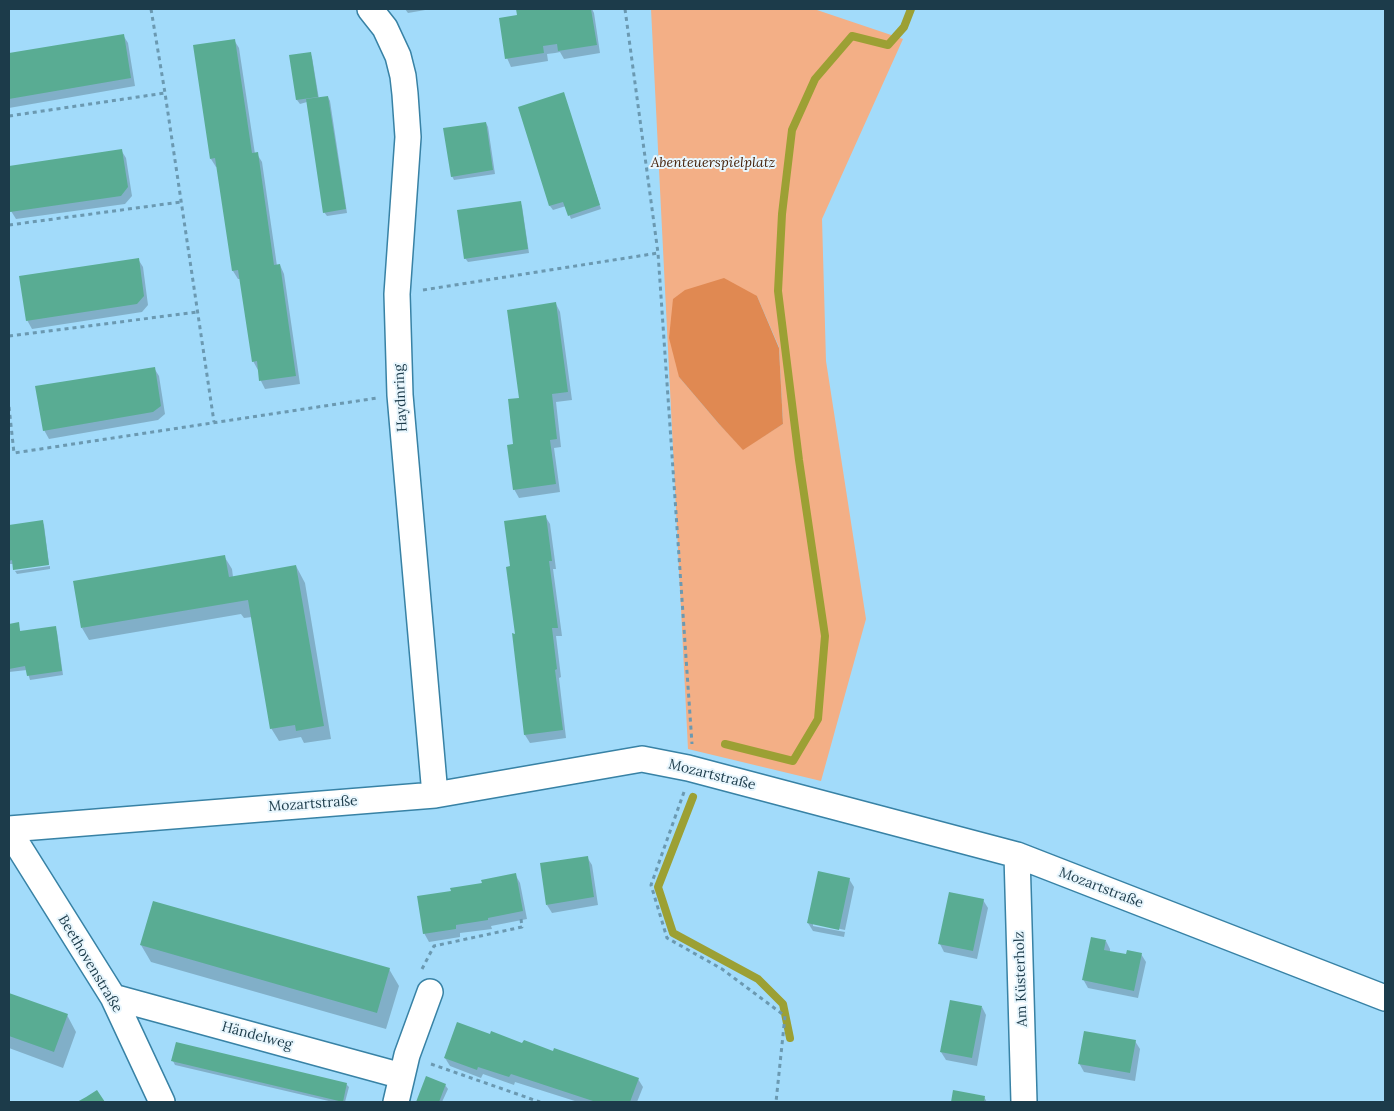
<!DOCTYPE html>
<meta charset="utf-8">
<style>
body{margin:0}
#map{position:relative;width:1394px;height:1111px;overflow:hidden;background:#a2dbfa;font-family:Lora,serif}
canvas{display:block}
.frame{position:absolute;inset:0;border:10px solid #1c3b4a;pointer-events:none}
</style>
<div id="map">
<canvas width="1394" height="1111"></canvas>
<div class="frame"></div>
</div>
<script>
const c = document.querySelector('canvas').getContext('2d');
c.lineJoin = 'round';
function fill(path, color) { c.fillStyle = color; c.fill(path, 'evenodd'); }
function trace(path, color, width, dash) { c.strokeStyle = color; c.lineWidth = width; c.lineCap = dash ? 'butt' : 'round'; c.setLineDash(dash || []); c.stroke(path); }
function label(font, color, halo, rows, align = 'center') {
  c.font = font + ' Lora,serif'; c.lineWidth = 4; c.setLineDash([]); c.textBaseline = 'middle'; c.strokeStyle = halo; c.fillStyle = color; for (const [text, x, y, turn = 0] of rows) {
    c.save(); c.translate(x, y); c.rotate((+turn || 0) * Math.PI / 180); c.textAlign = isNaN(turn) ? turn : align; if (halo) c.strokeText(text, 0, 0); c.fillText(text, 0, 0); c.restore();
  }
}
const green = new Path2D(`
 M651,9H814L903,39L822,219L826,361L866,619L821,781L688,749ZM757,296L779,347L783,424L743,449L719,424L679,377Z`);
const forest = new Path2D(`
 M724,278L757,296L779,348L783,424L743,450L719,424L679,377L669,338L673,299L685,290Z`);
const shadow = new Path2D(`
 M405,9H431L408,13Z
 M517,9H592L594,13L600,53L564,59L560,52L555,53L547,54L548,61L511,67L507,58L519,16Z
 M123,35L128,43L135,86L9,108V55Z
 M234,40L239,48L255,154H257L262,162L277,266L280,265L284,274L300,384L265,389L261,381L259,369L258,370L253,361L241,279H238L233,271L218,167H216L211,159Z
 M310,53L312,57L319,99L328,97L330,101L347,213L327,216L324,212L307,102L300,104L297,100L290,56Z
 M565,98L601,209L571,219L566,206L553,210L550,206L519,108Z
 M486,123L488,127L495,174L454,180L452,176Z
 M121,150L126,158L132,196L125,204L16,219L11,211L9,198V168Z
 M520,202L522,206L529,253L468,262L465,258Z
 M138,259L143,267L148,305L142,312L32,329L27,320Z
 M556,304L560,312L572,400L556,402L561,447L554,448L560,492L519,498L514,489V445L521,400Z
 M154,368L159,376L165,414L158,420L49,439L44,430Z
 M545,516L550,524L556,569H553L562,636H556L561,677L559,678L566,738L530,743L525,735L511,567Z
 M42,521L44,525L49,564L14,569V564H9V526Z
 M224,556L232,569L233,577L296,566L305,583L331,739L304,743L301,737L279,741L271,728L252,617L244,618L241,614L89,640L82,628Z
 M50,566V569L17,574L15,571Z
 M18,624L21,633L55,628L57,632L63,675L30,680L27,670L9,672V625Z
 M587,857L592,865L598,905L552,913L547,905Z
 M515,874L520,883L527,919L491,926L492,929L460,933V937L429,942L424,933L452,892Z
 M849,879L854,887L845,930L813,923V926L845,932L844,937L813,931L808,923Z
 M983,900L988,908L977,959L944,952L940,944Z
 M1106,941L1110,949V952L1127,956L1141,954L1146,962L1138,998L1088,988L1083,979Z
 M141,945L389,969L399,986L386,1029L151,962Z
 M9,994L67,1015L76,1032L63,1068L9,1048Z
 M982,1007L986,1015L977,1066L946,1060L941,1052Z
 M1135,1041L1140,1049L1135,1081L1084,1072L1079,1063Z
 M523,1045L638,1079L643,1087L637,1102H578L515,1082L514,1085L483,1074L481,1078L450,1066L445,1058Z
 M173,1061L346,1084L349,1087L345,1102H333L175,1065Z
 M427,1078L445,1085L448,1089L442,1102H417Z
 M954,1092L984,1097L987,1102H952Z`);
const stream = new Path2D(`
 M725,744L793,761L818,719L825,636L799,460L778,291L782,214L792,130L815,79L852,36L888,45L904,27L911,9
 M693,797L658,887L673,933L758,979L783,1004L790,1038`);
const building = new Path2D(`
 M516,9H591L597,45L558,51L557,44L543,46L544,53L505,59L499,18L517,15Z
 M124,34L131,78L9,99V53Z
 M235,39L252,153L258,152L274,265L280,264L296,376L259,381L257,361L252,362L238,270L232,271L215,158L210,159L193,45Z
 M311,52L318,97L296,100L289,55Z
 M564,92L600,205L568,216L563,202L549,206L518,107Z
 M328,96L346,209L323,213L306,99Z
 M486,122L493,170L451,177L443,128Z
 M122,149L128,187L121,196L10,212L9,166Z
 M521,201L528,249L464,259L457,210Z
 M139,258L144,296L137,304L26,321L19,276Z
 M556,302L568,392L552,394L557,439L550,440L556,484L513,490L507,445L513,444L508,399L519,398L507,310Z
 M155,367L161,406L153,412L43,431L35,386Z
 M546,515L552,561H549L558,628H552L557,669L555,670L563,730L524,735L512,633L515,634L506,567L510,566L504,521Z
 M43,520L49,565L13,570L12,560L9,561V525Z
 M225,555L229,577L296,565L324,726L296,731L295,725L270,729L248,600L81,628L73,581Z
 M19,622L20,631L56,626L62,671L27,676L25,666L9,669V624Z
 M588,856L594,897L546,905L540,863Z
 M818,871L850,878L839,930L807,923Z
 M516,873L523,911L488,918V920L456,925V929L423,934L417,896L451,891L450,888L482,883L481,880Z
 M949,892L984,899L973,951L938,944Z
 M153,901L390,968L377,1013L140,945Z
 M1091,937L1106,940L1104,950L1126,954L1127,950L1142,953L1134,991L1082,980Z
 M9,993L68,1014L54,1052L9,1036Z
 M950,1000L982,1006L972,1058L940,1052Z
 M457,1022L490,1034L491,1031L522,1043L524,1040L553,1051L554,1048L639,1078L630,1102H596L511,1074L509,1077L478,1067L477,1070L444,1058Z
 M1084,1031L1136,1040L1130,1073L1078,1064Z
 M176,1042L347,1083L343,1102L171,1061Z
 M426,1076L446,1084L439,1102H416Z
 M97,1090L105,1102H77L86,1097Z
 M953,1090L985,1096L984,1102H951Z`);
const path = new Path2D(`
 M151,9L165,93L214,422
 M625,9L658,253L692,744
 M9,116L165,93
 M9,225L181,202
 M423,290L658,253
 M9,336L198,312
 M9,407L14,453L377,398
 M684,792L651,885L667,938L722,969L785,1016L776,1102
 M422,969L434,946L522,927L521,919
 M431,1064L540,1102`);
const street = new Path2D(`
 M370,9L385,28L398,56L403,76L405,94L408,137L397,294L400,395L435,795
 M9,829L435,795L642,759L688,768L1017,855L1385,998
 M9,831L113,997L162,1102
 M1017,855L1024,1102
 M113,997L402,1076
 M396,1102L407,1055L430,992`);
const parkNames = [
 ["Abenteuerspielplatz",713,163]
];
const streetNames = [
 ["Haydnring",401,398,-93],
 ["Mozartstraße",712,775,14],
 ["Mozartstraße",313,804,-4],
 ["Mozartstraße",1101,888,21],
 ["Beethovenstraße",90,964,59],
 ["Am Küsterholz",1021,979,-92],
 ["Händelweg",257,1036,15]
];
fill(green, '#f3af86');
fill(forest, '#e08952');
fill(shadow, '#0003');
trace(stream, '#9ca034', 8);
fill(building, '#59ac93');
trace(street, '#3882a5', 28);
trace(path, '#6b99b1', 3, [4, 4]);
trace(street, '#fff', 25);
label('italic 14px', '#48250e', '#e8f6fd', parkNames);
label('14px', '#1c3b4a', '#e8f6fd', streetNames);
</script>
